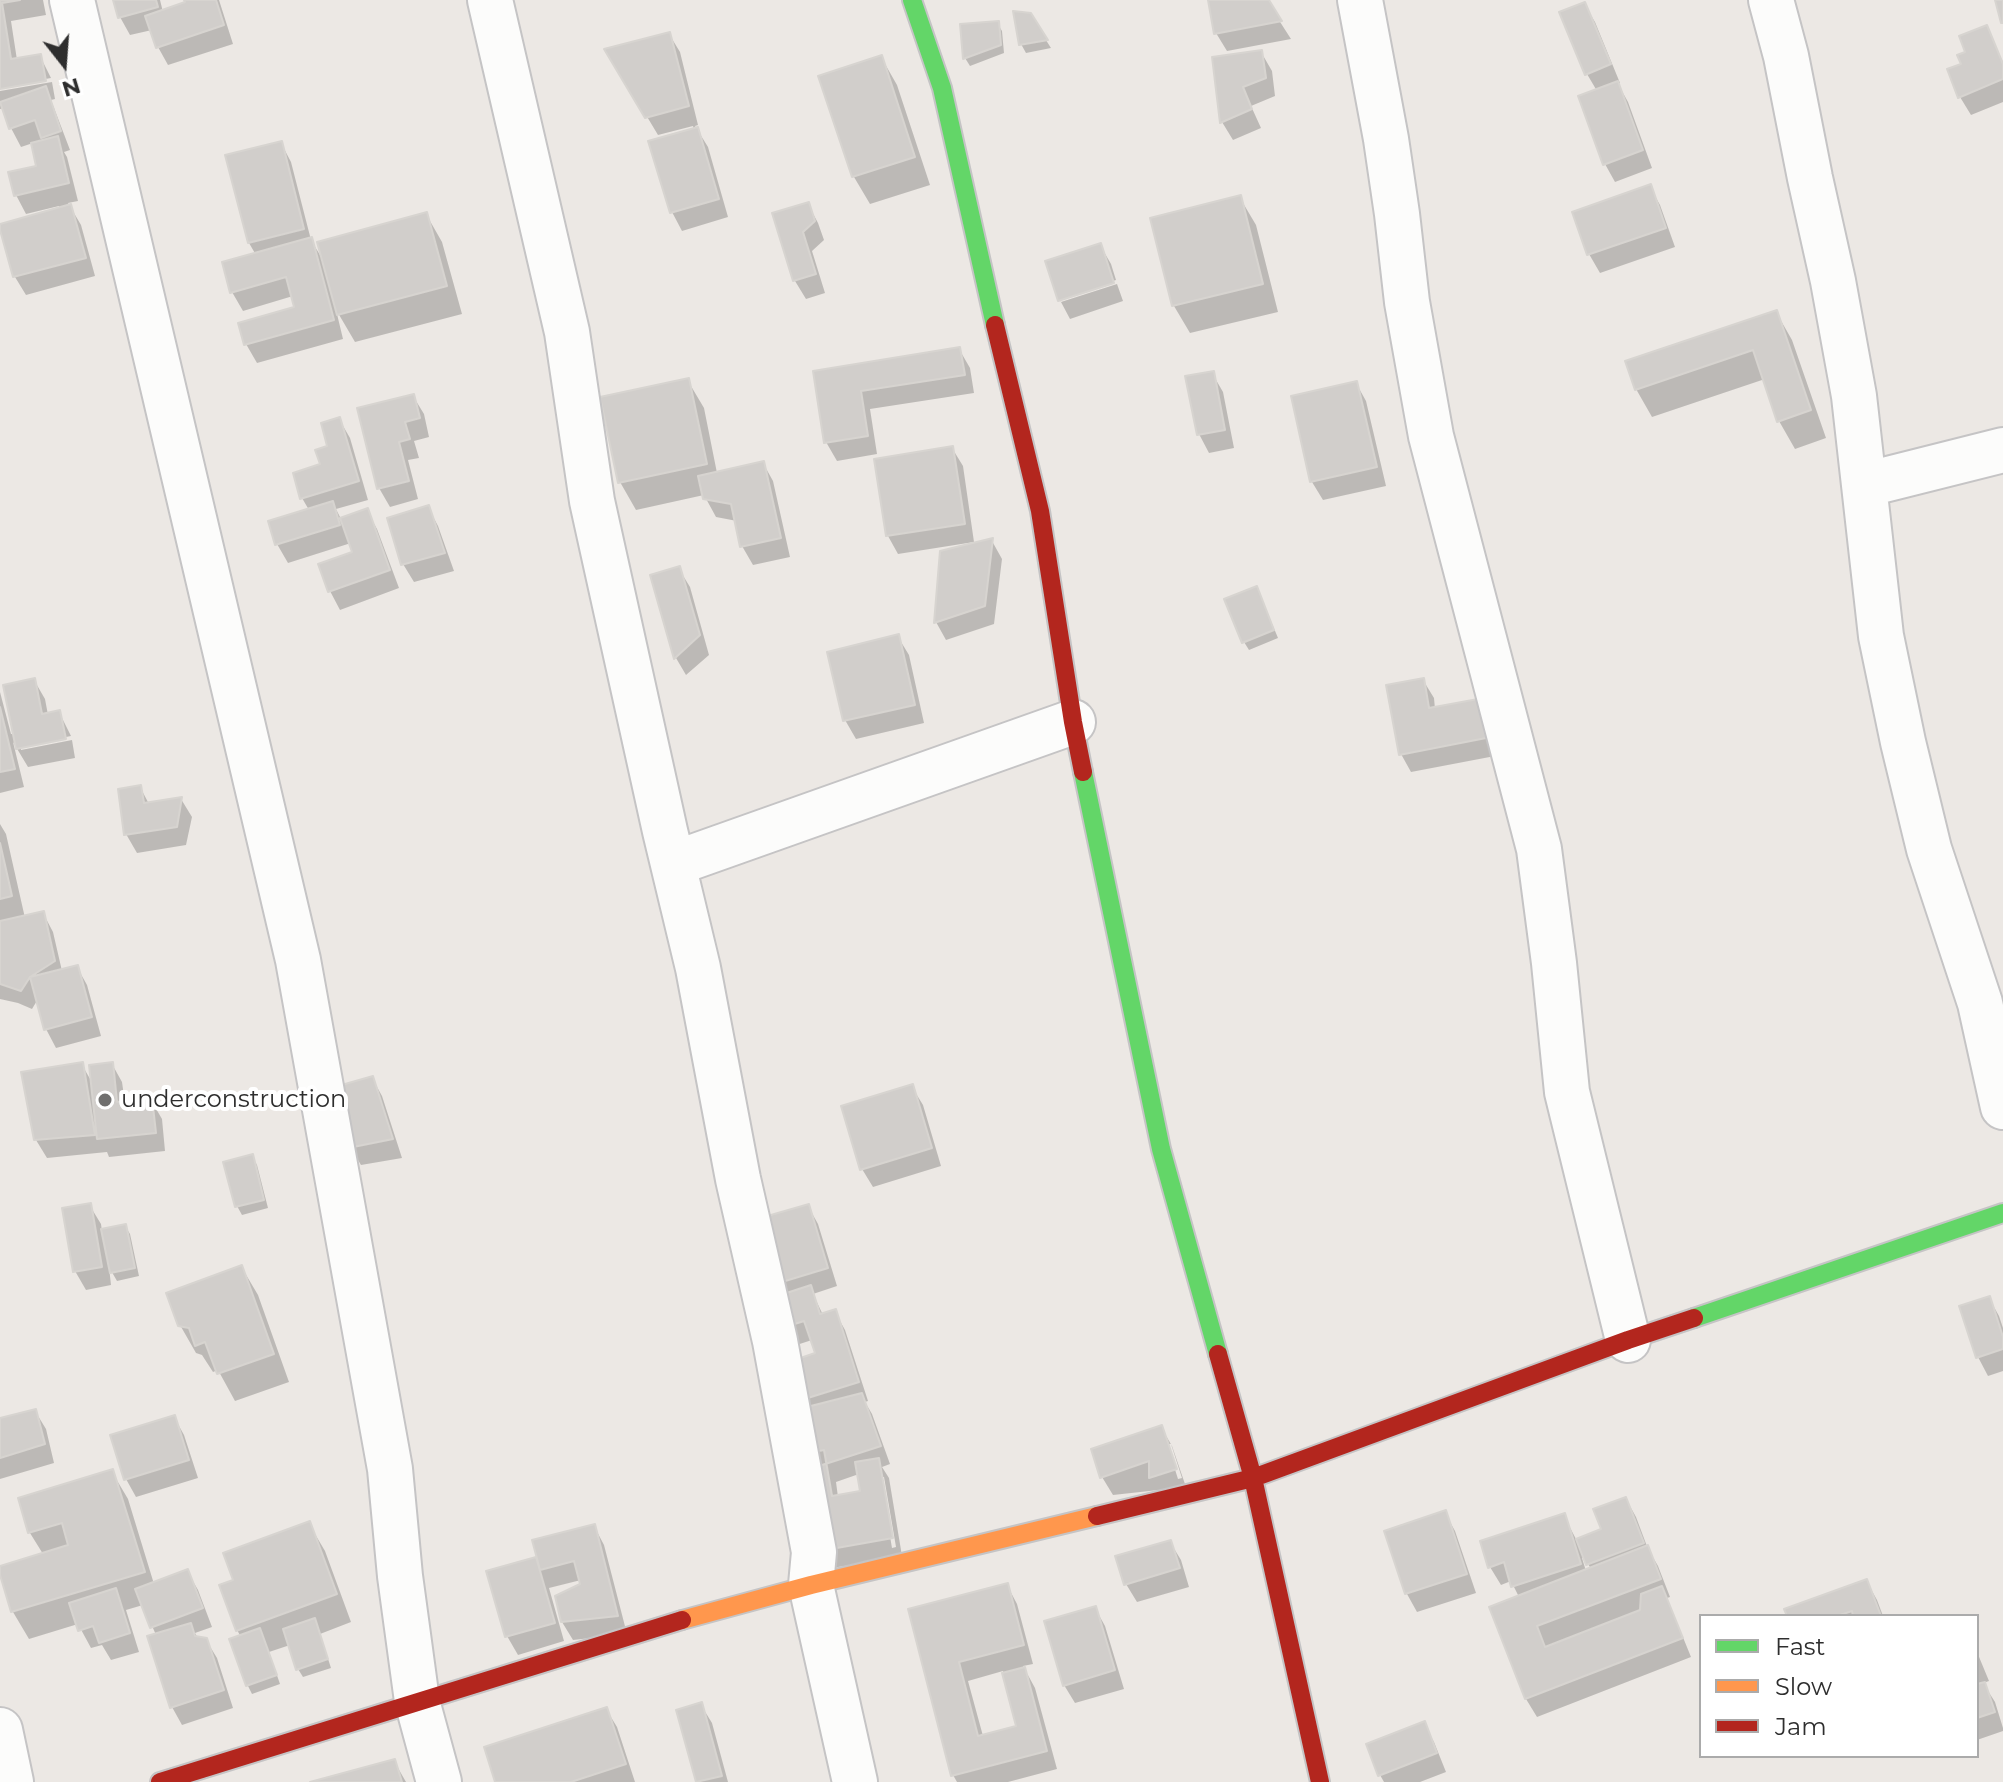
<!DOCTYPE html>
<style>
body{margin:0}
#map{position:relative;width:2003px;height:1782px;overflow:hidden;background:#ece8e4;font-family:Montserrat,sans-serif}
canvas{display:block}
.legend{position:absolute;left:1699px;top:1614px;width:280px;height:144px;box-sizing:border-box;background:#fff;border:2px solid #ababab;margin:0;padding:10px 14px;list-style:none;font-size:24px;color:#2e2e2e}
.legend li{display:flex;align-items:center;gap:16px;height:40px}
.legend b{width:40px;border:2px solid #ababab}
.north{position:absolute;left:24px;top:24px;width:80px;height:80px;-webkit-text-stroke:6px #fff;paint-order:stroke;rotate:163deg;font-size:22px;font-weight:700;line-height:32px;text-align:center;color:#2e2e2e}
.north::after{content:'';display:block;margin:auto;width:28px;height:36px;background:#2e2e2e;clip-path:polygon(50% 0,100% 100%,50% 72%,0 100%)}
</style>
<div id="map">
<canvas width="2003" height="1782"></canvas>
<ul class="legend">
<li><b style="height:10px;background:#63d668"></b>Fast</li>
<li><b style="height:10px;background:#ff974d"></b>Slow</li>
<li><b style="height:10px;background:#b3261e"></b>Jam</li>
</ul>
<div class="north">N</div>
</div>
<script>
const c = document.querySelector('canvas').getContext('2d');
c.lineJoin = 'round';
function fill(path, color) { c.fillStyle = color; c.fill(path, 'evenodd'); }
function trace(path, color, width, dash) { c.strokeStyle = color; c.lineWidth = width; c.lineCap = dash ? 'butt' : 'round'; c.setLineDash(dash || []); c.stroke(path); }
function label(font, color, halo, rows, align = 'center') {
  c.font = font + ' Montserrat,sans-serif'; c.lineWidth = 8; c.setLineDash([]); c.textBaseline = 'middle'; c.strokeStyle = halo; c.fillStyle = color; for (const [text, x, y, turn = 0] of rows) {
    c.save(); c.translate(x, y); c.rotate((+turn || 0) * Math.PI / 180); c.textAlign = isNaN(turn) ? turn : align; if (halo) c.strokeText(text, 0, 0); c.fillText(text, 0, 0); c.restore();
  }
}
const shadow = new Path2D(`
 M0,0H43L46,15L11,21L17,60L40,56L51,78L0,87Z
 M115,0H160L163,12L187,4L186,0H219L233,44L168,65L158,47L152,30L130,35L120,17Z
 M1210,0H1266L1291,39L1227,51L1216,33Z
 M1584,4L1595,22L1620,83L1618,84L1628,102L1652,168L1615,182L1605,164L1597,91L1587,74Z
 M1030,15L1051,48L1026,53L1021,44Z
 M997,23L1002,31L1004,53L970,66L965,58L962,26Z
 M1986,28L2003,62V102L1971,115L1960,97L1964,65L1968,53Z
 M669,34L680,52L698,125L695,126L708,147L728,217L682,231L672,212L694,130L693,126L658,135L607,50Z
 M1261,52L1272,71L1275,96L1251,106L1261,128L1233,140L1222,122Z
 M881,57L897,85L930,185L870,204L854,177L821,77Z
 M52,82L55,99L51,100L70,150L64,152L67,157L78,201L68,203L81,225L95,276L26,295L15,277L1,226L60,209L59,206L26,214L16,195L39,167L33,143L21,147L11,128L4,108L0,109V91Z
 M281,143L291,162L311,240L323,260L426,214L442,242L462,314L355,342L338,313L337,314L343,339L257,363L246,344L296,308L293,296L243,311L232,292L256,255L249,243L228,156Z
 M1650,187L1660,205L1675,247L1600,273L1589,254L1575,213Z
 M1240,198L1256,225L1278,312L1190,333L1174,306L1153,219Z
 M808,204L818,223L824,240L812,251L825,293L806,299L795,281L774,215Z
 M1100,245L1111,264L1116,280L1061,298V302L1048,263Z
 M1117,284L1123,301L1070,319L1061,302Z
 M1776,312L1792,340L1826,438L1795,449L1779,421L1765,379L1652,417L1636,389Z
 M959,349L970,368L974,393L870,409L877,454L837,461L826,442L815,372Z
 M1212,373L1223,392L1234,448L1209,453L1199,434Z
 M688,381L704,408L717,473L763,463L773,481L790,557L753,565L742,546L737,521L716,517L704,495L636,510L620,482Z
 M1356,383L1366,401L1386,486L1323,500L1312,482L1294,397Z
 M413,396L424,414L429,437L414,441L419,458L408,460L418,499L390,507L379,488Z
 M339,419L350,438L368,500L336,509L341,519L367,511L377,529L399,588L340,610L330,591L354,553L351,543L288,563L277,544L309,510L302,498L322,466Z
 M952,448L963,466L974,542L898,554L888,536Z
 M428,507L438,526L454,571L414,582L403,564Z
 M992,541L1002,559L994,624L946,640L936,622L942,553Z
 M679,569L690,587L709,655L686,675L676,658L653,577Z
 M1261,597L1278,638L1249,650L1244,642Z
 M898,637L909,655L924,723L856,739L845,720Z
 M34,680L45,699L48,715L59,712L71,736L21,746V750L72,740L75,758L28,767L13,742L24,787L0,793V692L11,734H15Z
 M1423,680L1434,698L1435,709L1477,701L1495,756L1411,772L1401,754Z
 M140,787L149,804L181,799L192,817L186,845L137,853L126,834Z
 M0,824L6,834L25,918L43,913L53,932L62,971L77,967L87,985L101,1036L56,1048L46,1029L38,999L32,1009L18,1003L0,999Z
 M112,1064L122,1082L125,1103L151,1100L162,1119L165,1151L109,1157L107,1152L47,1158L36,1140L82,1065L93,1084Z
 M372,1078L382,1096L402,1158L361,1165L350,1147Z
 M912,1087L923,1105L941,1166L873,1187L862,1169Z
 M252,1156L257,1165L268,1208L242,1215L237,1206Z
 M90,1206L101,1224L102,1231L125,1226L130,1234L139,1276L117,1281L109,1267L111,1285L86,1290L75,1271Z
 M808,1206L818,1224L837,1286L813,1294L823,1315L835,1312L845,1330L868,1401L865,1402L872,1414L890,1464L882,1467L889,1478L902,1556L827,1569L800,1400L817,1355L812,1340L778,1351L767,1333ZM859,1474L863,1493L838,1497L836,1482ZM880,1477H884L896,1547L892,1548Z
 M242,1268L258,1295L289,1382L235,1401L218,1370L213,1372L202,1355L196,1353L180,1325Z
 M1989,1298L1999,1316L2003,1328V1371L1988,1376L1978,1357Z
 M35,1411L46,1429L54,1463L0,1479V1420Z
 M174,1417L184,1435L198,1478L136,1497L126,1479Z
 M1161,1427L1172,1446L1186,1487L1113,1495L1102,1477ZM1167,1444H1171L1182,1478L1178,1479Z
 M112,1472L128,1499L154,1584L187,1571L198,1590L212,1627L195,1633L198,1638L206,1640L217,1658L233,1708L182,1725L172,1707L156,1635L143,1605L126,1610L139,1652L111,1660L102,1645L91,1648L78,1624L29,1639L13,1612L0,1568L43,1554L30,1533L20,1499Z
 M1626,1499L1636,1517L1648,1549L1658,1566L1670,1597L1667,1598L1691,1657L1537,1717L1526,1699L1492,1608L1519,1597L1511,1581L1501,1585L1490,1567L1564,1516L1577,1541L1603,1530ZM1584,1557L1591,1569L1586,1571L1582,1558Z
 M1445,1513L1455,1531L1476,1593L1417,1612L1407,1594L1386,1532Z
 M309,1524L325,1551L351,1622L320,1634L331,1668L303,1677L298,1669L290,1645L269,1652L280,1684L252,1694L248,1686L231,1640L241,1637L237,1630Z
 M594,1526L604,1545L627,1634L573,1640L562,1622L582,1585L581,1580L549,1588L564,1641L518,1655L507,1636L488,1573L539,1558Z
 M1170,1542L1181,1560L1189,1587L1137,1602L1126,1584Z
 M1867,1582L1877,1600L1883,1616H1789Z
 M1007,1585L1017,1604L1033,1664L1023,1666L1035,1688L1057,1769L1008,1782H957L953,1775L910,1611ZM1003,1671L1018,1727L983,1736L968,1681Z
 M1095,1608L1105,1626L1124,1689L1075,1703L1064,1685Z
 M1977,1652L1989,1681L1983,1683L1995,1702L2003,1728V1731L1977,1740Z
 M701,1705L712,1723L728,1782H698L679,1711Z
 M606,1709L617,1727L635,1782H497Z
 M1424,1724L1434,1742L1446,1772L1420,1782H1384L1380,1775Z
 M394,1761L406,1782H317Z`);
const building = new Path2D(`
 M0,0H20L2,3L11,59L41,54L46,81L0,89Z
 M113,0H156L158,7L118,18Z
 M184,0H216L224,25L156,48L145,16L185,2Z
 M1208,0H1269L1282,21L1214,34Z
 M1995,0H2003V23H2001Z
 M1585,2L1611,64L1585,75L1559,12Z
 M1013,11L1031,13L1048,40L1019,45Z
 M999,21L1001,45L963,59L960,24Z
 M1987,25L2003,64V79L1958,98L1947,69L1961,64L1957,55L1965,52L1959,36Z
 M670,32L689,106L645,118L604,49Z
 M1262,50L1266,78L1243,87L1252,109L1220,123L1212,57Z
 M882,55L915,157L852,177L818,76Z
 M1618,81L1643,150L1603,165L1578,96Z
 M46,86L61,131L41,138L35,120L9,129L0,102Z
 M698,127L719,199L670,213L648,141Z
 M58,136L69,183L14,196L8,172L36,166L31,143Z
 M282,141L304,229L248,243L225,155Z
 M1651,184L1666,228L1587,255L1572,212Z
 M1241,195L1263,284L1172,306L1150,218Z
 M809,202L815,221L803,232L816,274L793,281L772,213Z
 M71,204L86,258L13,277L0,230V224Z
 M427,212L447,286L337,315L317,242Z
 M312,237L334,320L244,345L238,323L294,307L286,277L230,293L222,262Z
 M1101,243L1114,283L1058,301L1045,261Z
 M1777,310L1811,410L1777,422L1753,350L1635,390L1625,361Z
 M960,347L965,375L861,391L868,436L824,443L813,371Z
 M1214,371L1225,430L1197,435L1185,376Z
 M689,378L707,464L618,483L600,397Z
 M1357,381L1377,467L1310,482L1291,396Z
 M414,394L420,418L405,422L410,439L399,442L409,481L377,489L357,408Z
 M340,417L359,481L300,499L293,473L320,464L315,450L327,446L321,423Z
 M953,446L965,524L886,536L874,459Z
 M764,461L781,538L740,547L731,504L703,499L698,476Z
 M333,501L340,525L275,545L268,521Z
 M429,505L445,553L401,565L387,518Z
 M368,508L390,570L328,592L318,564L352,552L340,518Z
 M993,538L985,606L934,623L940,551Z
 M680,566L700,635L674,659L650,575Z
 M1257,586L1274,630L1242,643L1224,599Z
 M899,634L915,705L843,721L827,652Z
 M35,678L42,714L60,710L66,739L16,749L3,685Z
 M1424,678L1429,708L1478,699L1486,738L1399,755L1386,685Z
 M0,707L15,769L0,772Z
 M141,785L144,803L182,797L177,827L124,835L118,789Z
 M0,843L12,896L0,899Z
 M44,911L55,961L30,977L21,991L0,984V921Z
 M78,965L92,1017L44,1030L30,977Z
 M83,1062L95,1135L34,1140L21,1072Z
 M113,1062L117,1102L152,1098L156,1133L97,1139L89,1065Z
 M373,1076L393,1139L348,1148L331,1088Z
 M913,1084L932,1148L860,1170L841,1106Z
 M253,1154L264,1200L235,1207L223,1162Z
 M91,1203L102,1267L73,1272L62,1208Z
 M809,1204L828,1268L762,1288L757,1219Z
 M126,1224L135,1268L110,1273L101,1229Z
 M242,1265L274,1354L217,1374L205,1342L195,1346L189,1328L178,1326L166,1293Z
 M811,1285L820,1314L836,1309L859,1382L798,1401L786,1363L815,1353L804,1321L766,1333L756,1303Z
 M1990,1296L2003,1337V1349L1976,1358L1959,1306Z
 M862,1393L881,1446L819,1466L799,1409Z
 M36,1409L45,1444L0,1458V1418Z
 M175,1415L189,1460L124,1480L110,1435Z
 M1162,1425L1177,1469L1149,1478V1461L1100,1478L1091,1449Z
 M824,1450L832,1496L860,1491L855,1462L879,1458L893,1538L814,1552L797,1455Z
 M113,1469L145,1572L11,1612L0,1575V1566L68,1545L62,1523L28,1533L18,1498Z
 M1626,1497L1644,1543L1586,1565L1576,1539L1601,1529L1593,1509Z
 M1446,1510L1467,1574L1405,1594L1384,1531Z
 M1565,1513L1581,1564L1511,1587L1504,1562L1488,1568L1480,1541Z
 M310,1521L337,1594L236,1631L219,1585L233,1580L223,1553Z
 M595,1524L618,1616L561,1622L555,1596L580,1584L574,1561L540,1570L532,1540Z
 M1171,1540L1180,1568L1124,1585L1115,1556Z
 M1648,1545L1661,1579L1537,1626L1545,1647L1640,1610L1641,1594L1662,1586L1683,1638L1525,1699L1489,1607Z
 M536,1557L555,1623L505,1637L486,1571Z
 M188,1569L203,1608L150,1628L135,1589Z
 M1867,1579L1881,1616H1853L1852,1611L1837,1616H1787L1784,1609Z
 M1008,1583L1024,1645L959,1662L978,1736L1016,1726L1002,1673L1025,1667L1047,1751L951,1776L908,1609Z
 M116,1588L130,1633L99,1643L93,1626L78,1631L69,1603Z
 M1096,1606L1115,1670L1063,1686L1044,1621Z
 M315,1618L328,1659L296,1670L283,1629Z
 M191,1623L195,1636L207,1638L224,1690L170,1708L147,1636Z
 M260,1628L277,1675L246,1686L229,1639Z
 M1985,1682L1995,1712L1977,1718V1684Z
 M702,1702L722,1776L696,1782L676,1710Z
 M607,1707L626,1764L571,1782H495L484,1747Z
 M1425,1721L1437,1753L1378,1776L1366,1744Z
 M395,1759L402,1782H310Z`);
const street = new Path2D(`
 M72,0L298,960L390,1469L400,1576L417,1701L439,1782
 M490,0L567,332L592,501L665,831L698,968L738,1179L775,1341L814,1552L811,1585L855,1782
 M1360,0L1386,139L1397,214L1407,302L1431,436L1539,849L1554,963L1567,1092L1628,1340
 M1771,0L1786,56L1810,178L1833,281L1854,396L1881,636L1903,742L1929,849L1980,1003L2003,1107
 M1864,485L2003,450
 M673,864L1073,722
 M0,1730L11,1782`);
const fast = new Path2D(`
 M912,0L942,88L995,325
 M1083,772L1161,1149L1218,1354
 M1694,1318L2003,1213`);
const slow = new Path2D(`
 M682,1620L811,1585L1097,1516`);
const jam = new Path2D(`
 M995,325L1040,511L1073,722L1083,772
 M1218,1354L1253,1478L1320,1782
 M1097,1516L1253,1478L1628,1340L1694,1318
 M160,1782L682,1620`);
const markers = [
 [105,1100,8,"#706f6e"]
];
const poiNames = [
 ["underconstruction",121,1100]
];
fill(shadow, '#0003');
fill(building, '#d1cecb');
trace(building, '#d7d4d0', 2);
trace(street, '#c5c4c5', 48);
trace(fast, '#c5c4c5', 22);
trace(slow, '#c5c4c5', 22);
trace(jam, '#c5c4c5', 22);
trace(street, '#fcfcfb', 44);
trace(fast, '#63d668', 18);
trace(slow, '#ff974d', 18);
trace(jam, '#b3261e', 18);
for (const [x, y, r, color] of markers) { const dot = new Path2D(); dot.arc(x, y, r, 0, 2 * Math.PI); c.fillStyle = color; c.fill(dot); trace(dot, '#fff', 3); }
label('24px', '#2e2e2e', '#fff', poiNames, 'left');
</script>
